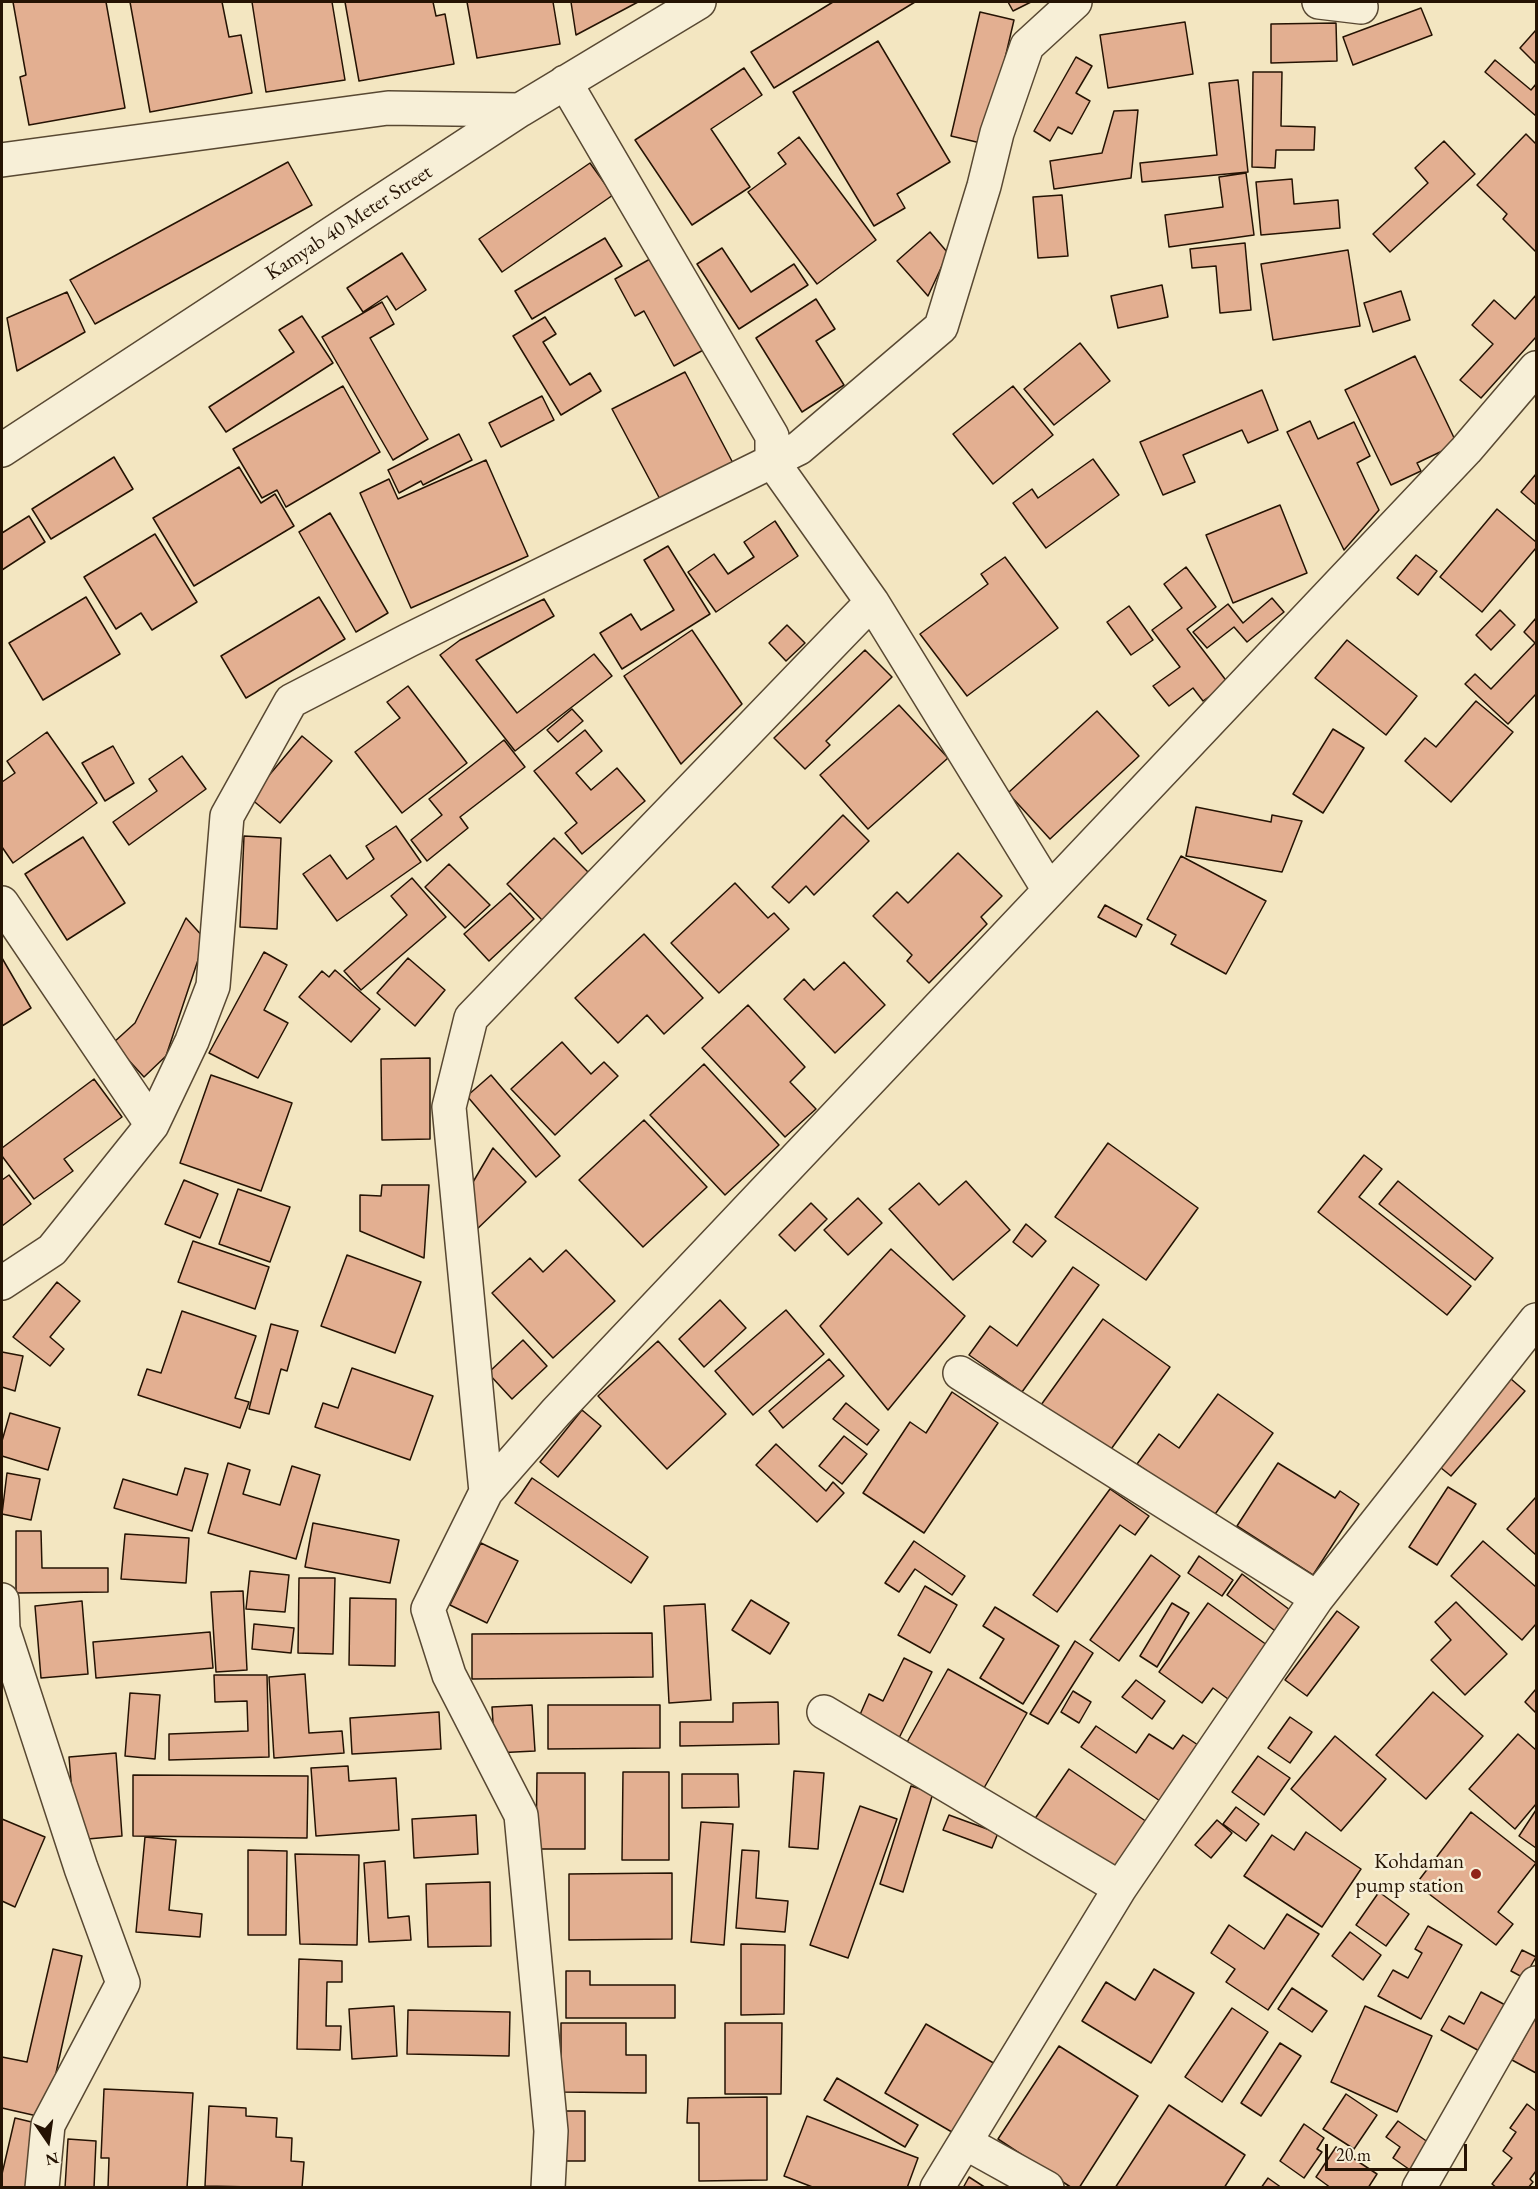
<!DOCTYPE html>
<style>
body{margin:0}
#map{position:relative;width:1538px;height:2189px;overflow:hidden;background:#f3e6c1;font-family:"EB Garamond",serif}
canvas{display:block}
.frame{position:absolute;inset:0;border:3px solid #251303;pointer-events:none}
.north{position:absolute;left:18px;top:2111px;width:60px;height:60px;-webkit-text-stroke:4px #f7efd7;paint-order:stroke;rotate:167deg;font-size:16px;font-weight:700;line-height:24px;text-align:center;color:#251303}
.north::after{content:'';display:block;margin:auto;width:21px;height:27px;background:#251303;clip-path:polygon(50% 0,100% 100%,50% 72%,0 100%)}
.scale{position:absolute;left:1325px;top:2144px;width:142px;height:27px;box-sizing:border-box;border:3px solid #251303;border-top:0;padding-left:8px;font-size:18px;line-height:21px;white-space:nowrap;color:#251303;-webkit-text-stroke:4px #f7efd7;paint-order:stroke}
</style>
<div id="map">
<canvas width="1538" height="2189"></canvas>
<div class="frame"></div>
<div class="north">N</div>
<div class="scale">20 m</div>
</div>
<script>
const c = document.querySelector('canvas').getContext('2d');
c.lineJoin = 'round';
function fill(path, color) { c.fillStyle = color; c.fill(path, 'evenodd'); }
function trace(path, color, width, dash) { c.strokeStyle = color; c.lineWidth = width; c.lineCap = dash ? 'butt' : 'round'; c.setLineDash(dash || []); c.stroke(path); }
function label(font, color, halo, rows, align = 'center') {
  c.font = font + ' "EB Garamond",serif'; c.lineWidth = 5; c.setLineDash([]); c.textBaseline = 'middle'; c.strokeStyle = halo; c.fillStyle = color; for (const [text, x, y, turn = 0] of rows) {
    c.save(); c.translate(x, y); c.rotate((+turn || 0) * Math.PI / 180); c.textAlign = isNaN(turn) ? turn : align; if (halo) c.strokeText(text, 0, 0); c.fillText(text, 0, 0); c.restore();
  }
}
const building = new Path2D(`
 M13,2H106L125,108L29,125L20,77L26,75Z
 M130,2H222L229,37L241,35L252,93L150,112Z
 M252,2H332L345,80L266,92Z
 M345,2H433L436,16L445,14L454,64L359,81Z
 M467,2H553L560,44L477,58Z
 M571,2H638L576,35Z
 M833,2H915L774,88L751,52Z
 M1008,2H1031L1013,11Z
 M1421,8L1432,35L1353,65L1343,37Z
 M980,12L1014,20L985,144L951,136Z
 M1185,22L1193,74L1108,88L1100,35Z
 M1336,23L1337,61L1271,63V24Z
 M1536,30V64L1520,48Z
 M878,41L950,162L897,194L905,208L874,226L793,92Z
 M1076,57L1092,66L1076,93L1090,101L1072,134L1058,127L1050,141L1034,131Z
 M1495,60L1531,90L1536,84V116L1485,72Z
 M744,68L762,95L711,129L750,187L692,225L635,140Z
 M1253,72H1282L1281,126L1315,127L1314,150H1276L1275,168L1252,167Z
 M1238,80L1248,172L1142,182L1140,163L1217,155L1209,83Z
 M1138,110L1131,178L1054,189L1050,161L1102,153L1114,111Z
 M1526,134L1536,144V252L1503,219L1507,214L1477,185Z
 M799,137L876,240L817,284L748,192L786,164L778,153Z
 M1444,141L1475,174L1390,252L1373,234L1428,183L1415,168Z
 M288,162L312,205L95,324L70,280Z
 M590,163L613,195L502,272L479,239Z
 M1246,173L1254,235L1169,247L1165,215L1223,207L1219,177Z
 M1292,179L1294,204L1338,200L1340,228L1261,235L1256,182Z
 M1062,195L1068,256L1038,258L1033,197Z
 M930,232L948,253L928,296L897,261Z
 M605,238L622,266L532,319L515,291Z
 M1245,243L1251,310L1220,313L1216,266L1192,268L1190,249Z
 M722,248L751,292L794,264L808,285L739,329L697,264Z
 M1348,250L1360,326L1273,340L1261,264Z
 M402,253L426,290L396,310L387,296L363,312L347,288Z
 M657,255L707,348L674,366L644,311L635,316L615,279Z
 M1162,285L1168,317L1118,328L1111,296Z
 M1401,291L1410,320L1373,332L1364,303Z
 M67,292L85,332L17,371L7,318Z
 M1536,295V337L1481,398L1460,380L1493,344L1472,325L1494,300L1515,319Z
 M816,299L835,329L816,341L844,385L802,412L756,338Z
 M382,302L394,324L370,338L428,439L393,460L322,337Z
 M302,316L333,363L226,432L209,407L294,352L279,330Z
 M545,317L556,334L543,342L570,385L590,373L601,391L561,415L513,336Z
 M1080,343L1110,381L1054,425L1024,389Z
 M1415,356L1457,444L1417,463L1421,471L1391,485L1345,390Z
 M685,372L734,465L662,503L612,409Z
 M343,386L380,452L286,507L277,490L262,498L233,449Z
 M1013,386L1053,435L993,484L953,434Z
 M1262,390L1278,430L1248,443L1242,430L1183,455L1195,482L1163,495L1140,442Z
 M542,396L554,420L501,447L489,423Z
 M1310,421L1318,439L1354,422L1370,456L1357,463L1379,510L1344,550L1287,432Z
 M459,434L472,460L423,485L421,481L399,493L388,470Z
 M114,457L133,489L51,539L32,509Z
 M1093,459L1119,495L1046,548L1013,503L1032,489L1038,498Z
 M486,460L528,556L411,608L360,493L389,479L398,499Z
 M239,467L261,503L275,494L294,526L194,586L153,518Z
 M1536,474V505L1521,492Z
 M1280,505L1307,573L1233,603L1206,535Z
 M1497,509L1536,542V548L1482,612L1440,577Z
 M330,513L388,613L356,632L299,532Z
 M29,516L45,542L2,570V533Z
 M775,521L798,556L716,612L688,572L714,554L728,574L754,557L744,542Z
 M155,534L197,602L152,630L141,613L116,629L84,577Z
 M668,546L710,614L622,669L600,633L631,614L641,630L674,610L644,560Z
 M1416,555L1437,571L1418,595L1397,578Z
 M1005,557L1058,628L967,696L920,634L988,584L981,574Z
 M1186,567L1216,607L1187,629L1228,683L1203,701L1193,688L1169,706L1153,686L1180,667L1152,630L1182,608L1164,584Z
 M86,597L120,654L43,700L9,643Z
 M319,597L345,639L246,698L221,656Z
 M1272,598L1284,612L1247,642L1234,627L1207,648L1193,632L1228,604L1243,623Z
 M544,599L554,616L476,660L517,713L594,654L612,676L515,751L440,655L460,640Z
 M1129,606L1153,640L1131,655L1107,622Z
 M1500,610L1515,625L1491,650L1476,635Z
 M1536,618V694L1508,724L1465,684L1475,674L1491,689L1535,643L1524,632Z
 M787,625L805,643L786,661L769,643Z
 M692,630L742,704L681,764L624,676Z
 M1347,640L1417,696L1386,735L1315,678Z
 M865,650L892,677L826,741L830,745L805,769L774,738Z
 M408,686L467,763L402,813L355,752L400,718L387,702Z
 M1476,701L1513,732L1451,802L1405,761L1425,738L1436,747Z
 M899,705L948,758L868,829L820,775Z
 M572,709L583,721L558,742L547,730Z
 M1097,711L1139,756L1050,839L1008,793Z
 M1333,729L1364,748L1323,813L1293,794Z
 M585,730L602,751L576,773L591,790L617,768L645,801L582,854L565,833L577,823L534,771Z
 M47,732L97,803L13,863L2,847V782L15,773L7,761Z
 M302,736L332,761L280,823L250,798Z
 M504,740L525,767L460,817L468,828L427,861L411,840L442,815L429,799Z
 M113,746L134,783L105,801L82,763Z
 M182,756L206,789L129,845L113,822L157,791L149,779Z
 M1196,807L1271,822L1272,815L1302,821L1282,872L1186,856Z
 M843,815L869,841L814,895L806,886L789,903L772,887Z
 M396,826L421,862L337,921L303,874L330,855L347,879L374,859L366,846Z
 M244,836L281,838L277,929L240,927Z
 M83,837L125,903L67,940L25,874Z
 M554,838L592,876L544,922L507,884Z
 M958,853L1002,896L981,917L987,924L929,983L907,961L912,955L873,916L897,892L908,903Z
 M1181,856L1266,901L1226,974L1171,944L1176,935L1147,919Z
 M449,864L490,905L465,928L425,887Z
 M412,878L446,917L361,990L344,971L407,915L391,896Z
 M735,883L768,918L774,913L789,929L719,993L671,943Z
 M510,893L534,919L489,961L464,934Z
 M1105,905L1142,925L1136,937L1098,917Z
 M186,918L205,939L166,1056L144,1077L113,1043L135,1023Z
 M644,934L703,998L664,1034L647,1015L618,1043L575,998Z
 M264,952L287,965L264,1010L288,1023L258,1078L209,1053Z
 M2,958L31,1008L2,1026Z
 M408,958L445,990L415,1026L377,993Z
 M844,962L885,1005L835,1053L784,999L804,979L814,990Z
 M335,970L380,1009L351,1042L299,997L322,971L329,977Z
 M748,1005L805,1067L790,1082L816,1109L785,1137L702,1048Z
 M562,1042L591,1074L604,1062L618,1076L555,1135L511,1089Z
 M430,1058V1139L382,1140L381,1059Z
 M704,1064L779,1145L725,1195L650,1115Z
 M211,1075L292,1103L261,1191L180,1163Z
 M491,1075L560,1156L536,1177L467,1096Z
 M94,1079L122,1117L64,1159L73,1171L34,1199L2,1156V1148Z
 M644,1120L707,1187L643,1247L579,1180Z
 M1108,1143L1198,1208L1146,1280L1055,1217Z
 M493,1148L526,1182L473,1233L466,1194Z
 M1364,1155L1382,1169L1359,1197L1471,1286L1447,1315L1318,1212Z
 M9,1175L31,1204L2,1226V1180Z
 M184,1180L218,1194L200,1238L165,1224Z
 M966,1181L1010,1230L953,1280L889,1209L919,1183L939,1205Z
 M1398,1181L1493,1258L1475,1280L1379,1204Z
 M382,1185H429L424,1258L360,1231V1195L381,1196Z
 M238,1189L290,1207L270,1262L219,1244Z
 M858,1198L882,1223L848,1255L824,1230Z
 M811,1203L827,1219L795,1251L779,1235Z
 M1026,1224L1046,1241L1032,1257L1013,1242Z
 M193,1241L269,1267L255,1309L178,1282Z
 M891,1249L965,1316L888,1410L820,1326Z
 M566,1250L615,1301L553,1358L492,1293L530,1258L543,1272Z
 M347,1255L421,1282L395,1353L321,1326Z
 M1073,1267L1099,1285L1022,1392L969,1355L990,1326L1017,1346Z
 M57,1282L80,1301L50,1337L64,1349L50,1366L13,1337Z
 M720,1300L746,1328L704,1367L679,1339Z
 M786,1310L824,1354L753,1415L715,1371Z
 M182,1311L256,1336L235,1398L249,1402L240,1428L138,1395L147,1369L161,1373Z
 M1103,1319L1170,1367L1109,1452L1041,1405Z
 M271,1324L298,1331L287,1371L281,1369L269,1414L249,1409Z
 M523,1340L547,1366L512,1399L488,1373Z
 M658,1341L726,1414L667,1469L598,1396Z
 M2,1352L23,1356L15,1391L2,1387Z
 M829,1359L844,1376L783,1428L769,1411Z
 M352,1368L433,1396L410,1460L315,1427L323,1403L338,1408Z
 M1504,1373L1525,1391L1451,1476L1430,1459Z
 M952,1392L998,1423L924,1533L863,1493L910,1422L926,1433Z
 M1218,1394L1273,1433L1213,1517L1137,1464L1159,1434L1179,1448Z
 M846,1403L879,1430L867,1445L833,1419Z
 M582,1410L601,1426L558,1477L540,1462Z
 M10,1413L60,1428L48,1470L2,1456V1441Z
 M844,1436L867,1454L842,1484L819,1466Z
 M776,1444L826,1491L833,1482L844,1493L817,1522L756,1465Z
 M228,1463L250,1470L243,1494L280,1505L292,1466L320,1475L296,1559L208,1533Z
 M1278,1463L1335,1498L1340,1491L1359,1504L1313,1575L1237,1526Z
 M185,1468L208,1474L192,1531L114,1508L123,1479L177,1495Z
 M7,1473L40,1479L31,1520L2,1514Z
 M532,1478L648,1557L631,1583L515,1503Z
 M1448,1487L1476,1504L1437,1565L1409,1547Z
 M1110,1489L1149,1516L1135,1535L1120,1525L1057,1612L1033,1595Z
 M1536,1497V1555L1507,1529Z
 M313,1523L399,1540L390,1583L305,1567Z
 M16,1531H41L42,1568H108V1592L16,1593Z
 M125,1534L189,1538L186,1583L121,1579Z
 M914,1541L965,1576L952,1595L915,1569L899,1592L885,1583Z
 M1483,1541L1536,1587V1624L1522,1640L1451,1576Z
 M481,1543L518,1561L487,1623L450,1605Z
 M1151,1555L1180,1576L1119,1661L1090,1640Z
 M1199,1556L1233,1580L1222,1596L1188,1573Z
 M250,1571L289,1575L285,1612L246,1609Z
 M1242,1574L1298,1616L1282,1636L1227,1595Z
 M299,1578H335L333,1654L298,1653Z
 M925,1586L957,1605L930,1653L898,1635Z
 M243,1591L247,1670L216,1672L211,1592Z
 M350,1598L396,1599L395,1666L349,1665Z
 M751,1600L789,1623L770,1654L732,1630Z
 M82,1601L88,1674L41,1678L35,1606Z
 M1456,1602L1507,1654L1465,1695L1431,1660L1451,1640L1435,1622Z
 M1172,1603L1189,1613L1157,1667L1140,1656Z
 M1208,1603L1267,1645L1228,1699L1213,1688L1202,1703L1159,1672Z
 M705,1604L711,1700L669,1703L664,1606Z
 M995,1607L1059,1646L1023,1704L980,1678L1004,1639L983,1626Z
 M1337,1611L1359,1627L1307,1696L1285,1680Z
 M254,1624L294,1628L291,1653L252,1649Z
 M210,1632L213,1668L96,1678L93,1642Z
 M652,1633L653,1677L472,1679V1634Z
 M1075,1641L1093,1653L1048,1724L1030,1714Z
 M904,1658L932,1672L899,1738L859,1717L869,1694L883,1701Z
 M948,1669L1027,1713L984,1788L906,1744Z
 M305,1674L309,1733L342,1731L344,1753L274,1758L269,1677Z
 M214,1675H267L269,1757L169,1760V1734L248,1731L247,1701L215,1702Z
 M1136,1680L1165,1701L1152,1719L1122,1697Z
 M1536,1689V1713L1525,1702Z
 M1073,1691L1091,1702L1079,1723L1061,1712Z
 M1433,1692L1483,1736L1426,1799L1376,1755Z
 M130,1693L160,1695L155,1759L125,1756Z
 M778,1702L779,1744L680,1746V1722H733V1703Z
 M532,1705L535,1751L495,1753L492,1707Z
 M548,1705H660V1748L548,1749Z
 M439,1712L441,1749L352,1754L350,1718Z
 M1290,1717L1312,1732L1290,1763L1268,1748Z
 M1096,1726L1136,1753L1149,1734L1173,1749L1183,1735L1201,1747L1163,1803L1081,1747Z
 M1518,1734L1536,1750V1804L1515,1829L1469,1789Z
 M1335,1736L1386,1779L1341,1831L1291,1789Z
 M116,1753L122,1836L76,1840L69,1757Z
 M1258,1756L1290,1778L1264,1815L1232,1792Z
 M348,1766L349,1781L396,1778L399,1830L316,1836L311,1768Z
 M1069,1769L1147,1822L1112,1873L1034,1820Z
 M794,1771L824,1773L818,1849L789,1847Z
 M623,1772H669V1860H622Z
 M537,1773H585V1849H536Z
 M682,1774H738L739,1807L682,1808Z
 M133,1775L308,1776L307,1838L133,1836Z
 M911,1786L933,1793L903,1892L880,1884Z
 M860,1806L897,1819L848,1958L810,1945Z
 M1236,1807L1259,1824L1246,1841L1223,1824Z
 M1536,1810V1848L1519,1836Z
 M1471,1812L1536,1863L1498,1912L1513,1924L1496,1945L1416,1884Z
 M476,1815L478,1854L414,1858L412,1819Z
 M949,1815L998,1833L992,1848L943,1830Z
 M2,1819L45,1837L15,1907L2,1901Z
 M1217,1820L1232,1833L1211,1858L1195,1845Z
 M701,1822L733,1824L724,1945L691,1942Z
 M1306,1832L1361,1869L1322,1927L1244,1876L1272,1835L1294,1850Z
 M145,1837L176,1840L169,1910L202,1914L200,1937L136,1932Z
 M248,1850L287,1851L286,1935H248Z
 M742,1850L759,1851L756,1898L788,1901L785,1932L736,1928Z
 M295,1854L359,1855L357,1945L300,1944Z
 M385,1861L388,1918L409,1916L411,1940L369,1942L364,1863Z
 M672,1873V1939L569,1940V1874Z
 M490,1882L491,1946L428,1947L426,1884Z
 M1379,1892L1409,1914L1386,1946L1356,1925Z
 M1287,1914L1319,1934L1268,2010L1226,1982L1235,1969L1211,1953L1229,1925L1264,1949Z
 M1428,1926L1462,1945L1421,2019L1378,1996L1393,1970L1408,1978L1422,1953L1415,1949Z
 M1350,1932L1381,1955L1363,1980L1332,1956Z
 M741,1944L785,1945L784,2014L741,2015Z
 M53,1949L82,1956L46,2118L2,2108V2057L27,2062Z
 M1522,1950L1536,1957L1524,1978L1511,1971Z
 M299,1959L342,1961V1982H327L326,2026H341L340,2050L297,2049Z
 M1154,1969L1194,1993L1151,2063L1082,2021L1106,1982L1135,2000Z
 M566,1971H590V1985H675V2018H566Z
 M1292,1988L1327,2011L1312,2032L1278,2009Z
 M1481,1992L1509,2007L1483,2053L1441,2030L1449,2016L1464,2024Z
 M394,2006L397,2056L352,2059L349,2009Z
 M1365,2006L1432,2036L1397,2112L1331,2082Z
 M1232,2008L1268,2032L1222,2102L1185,2077Z
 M408,2010L510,2012L509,2056L407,2054Z
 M1536,2016V2073L1512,2060Z
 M561,2023H626V2055H646V2093L561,2092Z
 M725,2023H782L781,2094H725Z
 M926,2024L997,2065L957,2135L885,2093Z
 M1280,2043L1301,2056L1261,2116L1241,2103Z
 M1059,2046L1138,2096L1079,2188H1072L998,2139Z
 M837,2078L918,2125L905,2147L824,2100Z
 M104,2089L193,2093L187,2188H108L109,2158H101Z
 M1346,2094L1377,2115L1354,2149L1323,2129Z
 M767,2097V2180L699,2181V2123H687L688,2098Z
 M1527,2104L1536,2111V2171L1530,2179L1533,2182L1528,2188H1497L1492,2184L1512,2158L1503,2151L1516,2132L1510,2128Z
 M1169,2105L1245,2155L1224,2188H1115Z
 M209,2106L246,2108V2116L277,2118L276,2137L292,2138L291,2161L304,2162L302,2188L205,2186Z
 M562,2111H585V2161H563Z
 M807,2116L918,2158L907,2188H815L784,2176Z
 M15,2118L44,2125L30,2188H2V2174Z
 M1398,2121L1432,2145L1413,2172L1393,2158L1400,2147L1386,2137Z
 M1304,2124L1324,2138L1317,2149L1322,2152L1304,2178L1280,2161Z
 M68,2139L96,2141L94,2188H65Z
 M1336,2147L1377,2174L1368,2188H1331L1316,2177Z
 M969,2177L986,2188H963Z
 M1268,2178L1282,2188H1261Z`);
const street = new Path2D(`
 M1319,2L1361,7
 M565,82L772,436V461L872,602L1049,890
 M2,160L388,108L520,110
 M2,450L520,110L699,2
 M2,903L152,1125
 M2,1283L52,1250L152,1125L192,1041L213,986L227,816L291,701L409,640L799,448L941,327L984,186L997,133L1027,46L1075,2
 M960,1373L1317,1598
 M486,1492L449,1107L471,1018L872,602
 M2,1600L3,1629L81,1868L123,1983L48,2125L42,2188
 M824,1712L1120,1888
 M966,2143L1047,2188
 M548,2188L551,2131L521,1815L449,1675L428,1609L486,1492L556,1412L1466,450L1536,368
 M937,2188L1120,1888L1317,1598L1536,1320
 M1419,2188L1536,1983`);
const markers = [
 [1476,1874,6,"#8f2418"]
];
const streetNames = [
 ["Kamyab 40 Meter Street",349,223,-33]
];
const poiNames = [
 ["Kohdaman",1464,1862],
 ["pump station",1464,1886]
];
fill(building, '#e3af91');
trace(building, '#251303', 1.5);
trace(street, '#584832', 36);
trace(street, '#f7efd7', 33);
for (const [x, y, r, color] of markers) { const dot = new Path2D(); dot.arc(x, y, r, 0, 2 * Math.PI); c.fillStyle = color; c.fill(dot); trace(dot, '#f7efd7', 2); }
label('21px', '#251303', '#f7efd7', streetNames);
label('21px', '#251303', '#f7efd7', poiNames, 'right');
</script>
